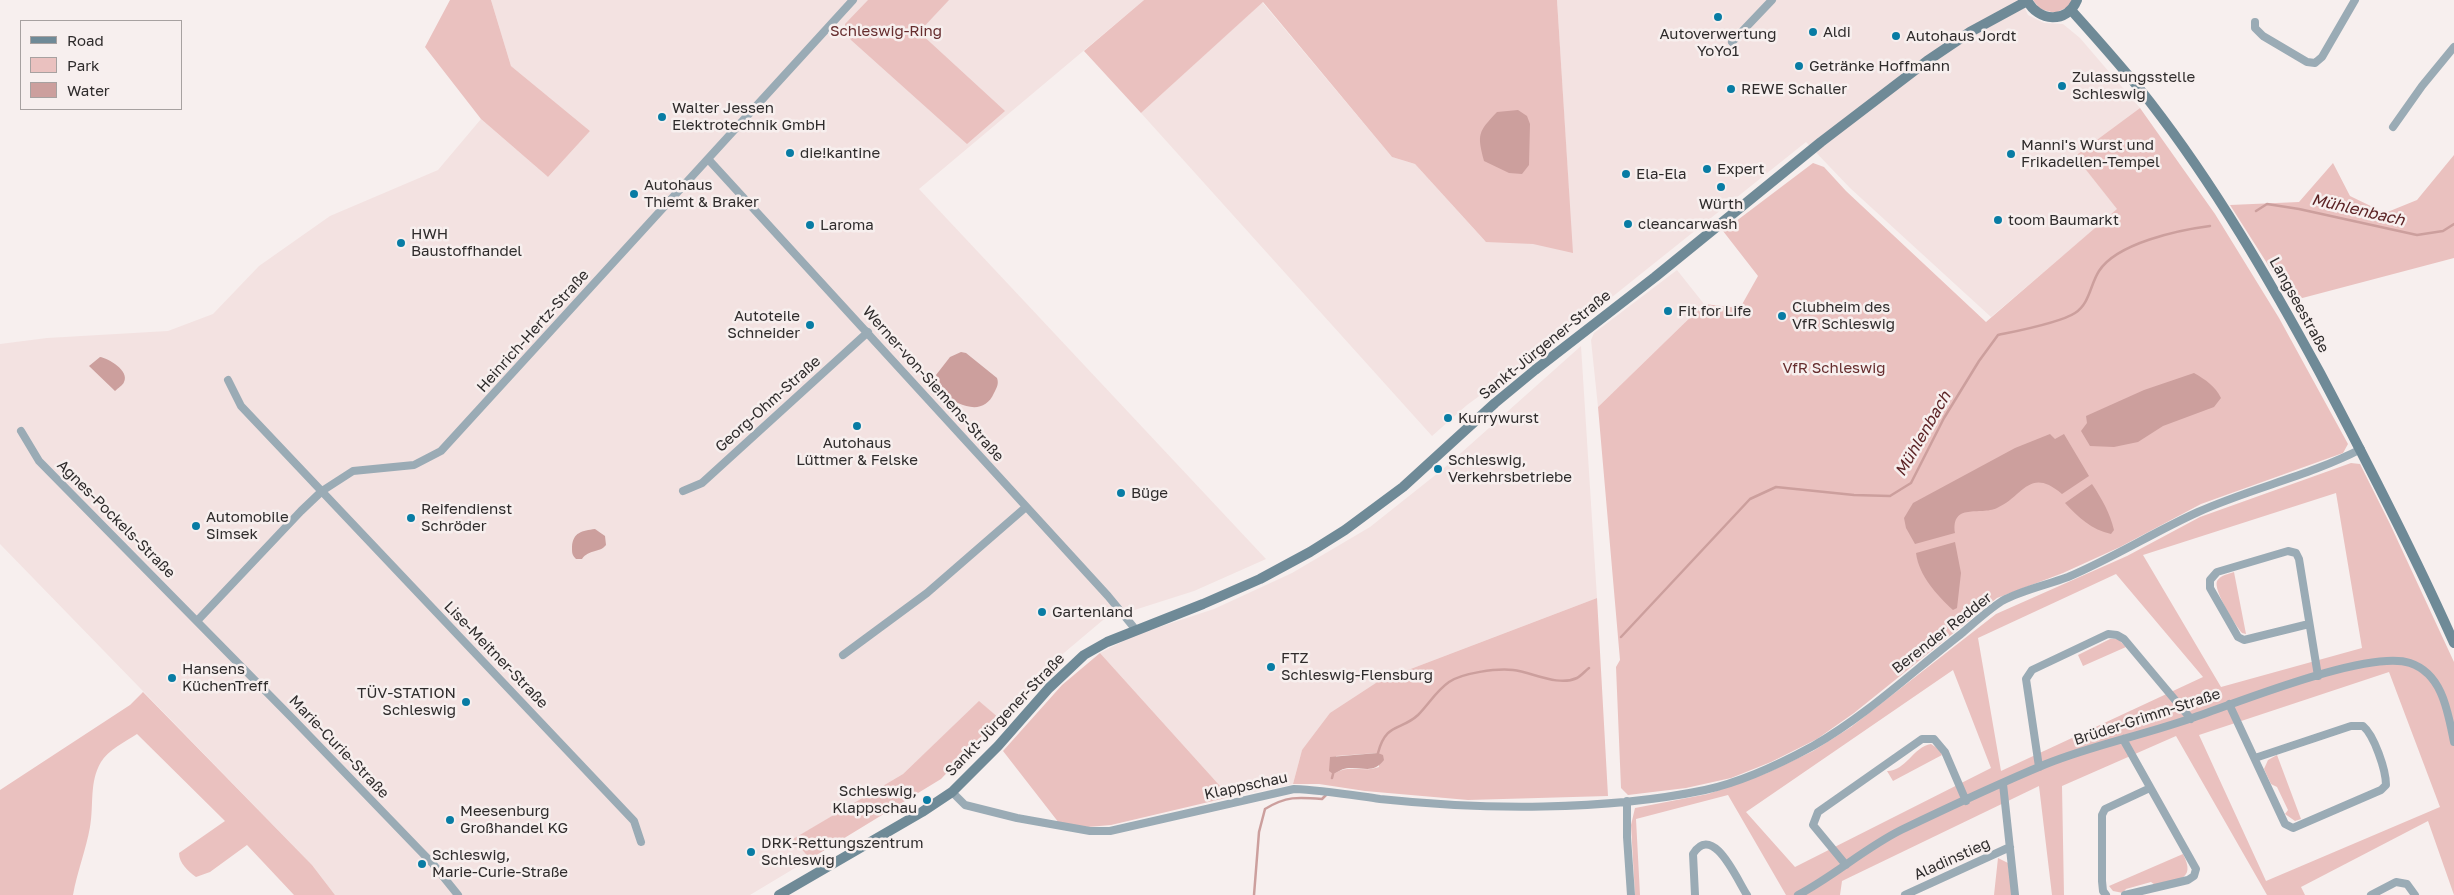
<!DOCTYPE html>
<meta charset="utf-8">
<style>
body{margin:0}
#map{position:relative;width:2454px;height:895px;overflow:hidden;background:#f7efee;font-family:"Golos Text",sans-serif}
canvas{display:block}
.legend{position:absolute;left:20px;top:20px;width:162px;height:90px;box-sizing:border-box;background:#f7efee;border:1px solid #a7a1a0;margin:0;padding:6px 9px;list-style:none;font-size:15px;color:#2f2c2c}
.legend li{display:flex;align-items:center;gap:10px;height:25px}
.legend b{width:25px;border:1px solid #a7a1a0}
</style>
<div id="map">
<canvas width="2454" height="895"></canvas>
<ul class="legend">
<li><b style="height:6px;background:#6f8a97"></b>Road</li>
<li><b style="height:14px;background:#eac1bf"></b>Park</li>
<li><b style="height:14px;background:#cc9f9d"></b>Water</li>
</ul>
</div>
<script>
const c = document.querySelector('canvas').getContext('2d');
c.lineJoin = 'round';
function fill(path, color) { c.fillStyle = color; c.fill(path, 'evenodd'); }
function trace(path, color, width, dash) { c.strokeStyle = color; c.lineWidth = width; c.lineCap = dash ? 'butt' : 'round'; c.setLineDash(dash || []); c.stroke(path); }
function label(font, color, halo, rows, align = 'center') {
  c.font = font + ' "Golos Text",sans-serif'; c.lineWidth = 5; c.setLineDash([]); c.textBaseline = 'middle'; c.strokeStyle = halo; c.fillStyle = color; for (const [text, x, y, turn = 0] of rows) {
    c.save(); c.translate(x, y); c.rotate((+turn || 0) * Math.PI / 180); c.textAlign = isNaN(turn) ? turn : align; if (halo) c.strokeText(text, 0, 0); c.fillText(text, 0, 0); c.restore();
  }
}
const built = new Path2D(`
 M491,0H1144L919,189L1266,559L1194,591L1103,620L1052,663L999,718L979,702L903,774L794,839L810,859L750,895H335L312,865L0,544V344L47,338L168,331L213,314L259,266L330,216L438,170L481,119L548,177L590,131L511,66Z
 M1557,0H2021L2028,15L2044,23L2063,24L2080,38L2140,108L2075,156L2118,209L1991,317L1850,188L1806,142L1582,321L1467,405L1432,436L1141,113L1262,2L1392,157L1415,164L1485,241L1445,120L1507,54L1569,194Z
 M1677,270L1704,304L1598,407L1591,340L1594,333Z
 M1581,346L1597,598L1379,681L1302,750L1293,784L1230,797L1100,653L1135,635L1214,609L1292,573L1370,527L1443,469Z`);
const green = new Path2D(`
 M450,0H491L511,66L590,131L548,177L481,119L425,47Z
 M868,0H949L919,32L1005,111L967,144L851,40L845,32V24Z
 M1144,0H1557L1573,253L1533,244L1486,242L1415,164L1392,157L1263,2L1141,113L1084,51Z
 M2033,0H2073L2068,7L2055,13L2040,9Z
 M2140,108L2215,214L2279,318L2348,444L2343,453L2201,504L2120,547L2063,573L1997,598L1854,713L1817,739L1771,762L1731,778L1686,788L1628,795L1621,788L1616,667L1620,660L1598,407L1704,304L1740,308L1758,276L1723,231L1813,163L1824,167L1846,191L1986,322L2117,209L2075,156Z
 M2454,155V258L2291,301L2230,205L2299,202L2333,163L2350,196L2385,213L2417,200Z
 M2351,463L2360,464L2390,524L2454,662V895L2428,821L2301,887L2305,895H2267L2176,736L2062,786L2064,895H2052L2039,786L1842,881L1840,895H1786L1728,795L1636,819L1640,895H1635L1631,825L1635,808L1708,794L1767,773L1813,751L1851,727L1996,614L2127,556L2200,517ZM2336,493L2362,648L2221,687L2143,555ZM2116,574L2203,677L2001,771L1978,638ZM1953,670L1991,768L1795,867L1746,812ZM2389,672L2440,807L2266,881L2199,735Z
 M2234,572L2246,634L2242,633C2235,625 2213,590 2217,581C2221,575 2228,574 2234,572Z
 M1597,598L1608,796L1468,800L1365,791L1319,784H1293L1302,750L1330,713L1379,681ZM1378,753L1379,767C1363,773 1350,764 1335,773L1336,756Z
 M2110,639H2118L2126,647L2083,666L2078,655Z
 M1100,653L1230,797L1111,825L1088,827L1059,823L1003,751L1062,685Z
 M143,692L312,865L335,895H294L247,845L210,872L196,877C188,871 179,863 179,853L225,821L137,734C125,742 108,750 101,762C89,782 94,805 90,827C86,850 77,872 73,895H0V790L130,705Z
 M979,701L999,718L941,779L810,859L793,839L903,774Z
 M1931,744L1940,750L1942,755L1893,781L1887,771C1906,771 1913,747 1931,744Z
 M2277,755L2301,819L2295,821L2285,814L2288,810L2277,787L2271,784L2264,769L2268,760Z
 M2183,854C2197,881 2176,880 2155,885L2151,882L2126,889L2123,893L2113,891L2109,886Z
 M1998,858L2008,863L2012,895H1994Z`);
const water = new Path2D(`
 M1518,110L1527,116L1530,124L1529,165L1522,174L1509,173L1484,161C1477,134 1478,132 1497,112Z
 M961,352L966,353L997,378C999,384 997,387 994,393C987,409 973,410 958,403C946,398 942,385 936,375L950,357Z
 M100,357C108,358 130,371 124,382C123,385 118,388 115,391L89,366Z
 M2194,373C2206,380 2215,386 2221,398L2214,407L2163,426L2138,442L2114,447L2090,446L2081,431L2087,423L2086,416L2144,390Z
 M2050,434L2055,439L2064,434L2089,476L2062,494C2029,466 2023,497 1997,508C1980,516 1951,502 1955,533L1915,544L1906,528L1904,518L1913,503L2015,448Z
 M2092,484C2102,499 2110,513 2114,530L2111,534C2092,530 2078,517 2065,503Z
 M595,529L605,536L606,545C600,553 589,549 582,559H576C572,555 572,553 572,547C573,532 582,531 595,529Z
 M1955,542L1961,573L1957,608L1953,610C1937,595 1919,576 1916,553Z
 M1378,753L1383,755L1384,760C1373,774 1364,767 1349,768C1343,768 1338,772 1333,774L1329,771L1330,757Z`);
const stream = new Path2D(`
 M2256,211L2267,204L2299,209L2417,235L2443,231L2454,224
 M1621,637L1750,499L1776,487L1854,495L1890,496L1911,483L1944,418L1979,361L1998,335C2017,331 2060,323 2075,313C2090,303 2090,285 2099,271C2117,243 2179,230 2210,226
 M1378,753C1386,722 1401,731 1418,715C1429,704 1436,691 1449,682C1462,673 1497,668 1513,670C1532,672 1558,687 1577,678C1581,676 1585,671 1589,668
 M1332,778L1333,774
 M1254,895L1259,832L1265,809C1286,796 1298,797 1322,799L1326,795`);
const street = new Path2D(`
 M2255,22V28L2263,36L2307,62L2315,63L2322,57L2355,0
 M1732,42L1772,0
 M2393,127L2422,86L2454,47
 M708,159L1108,596L1136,630
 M228,380L241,406L634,821L641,842
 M21,431L39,461L294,720L433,864L458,895
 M683,491L702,483L868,332
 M197,621L301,511L322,491L353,471L414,465L441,451L853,0
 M2309,624L2244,640L2238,637L2210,588V580L2217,572L2288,551L2296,553L2299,559L2318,676
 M843,655L927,593L1026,507
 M2229,704L2285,824L2293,828L2381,790L2386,785C2386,770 2374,735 2363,726H2351L2255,758
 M2123,739L2196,869L2194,876L2188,880L2125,895
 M2039,767L2026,679L2032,670L2108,634L2117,635L2124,639L2191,719
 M2003,784L2015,895
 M952,792L965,805L1017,818L1090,831H1110L1294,789C1323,790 1351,795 1380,799C1483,810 1604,811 1705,790C1742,782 1780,764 1813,746C1867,715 1912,672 1961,634C1974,623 1988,610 2002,601C2022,590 2047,585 2068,577C2113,558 2154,532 2198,512C2251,488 2309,476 2361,449
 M1627,801V837L1631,895
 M1846,865L1813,825L1818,812L1922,739H1934L1945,752L1966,801
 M1695,895L1693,854C1713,822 1737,880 1747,895
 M1798,895C1834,876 1865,848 1901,830C1949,807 1998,784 2046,764C2093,745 2144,735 2192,718C2237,703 2369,649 2410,663C2443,674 2448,713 2454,742
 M1905,895L2010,847
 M2106,895L2103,891L2102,881V815L2105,809L2150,788
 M2371,895L2396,882L2407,884L2415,895`);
const secondary = new Path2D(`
 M2027,0C2038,22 2067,24 2077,0
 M2071,10C2098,40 2125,70 2150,102C2215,186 2269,279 2320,373C2367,462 2413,551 2454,643
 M779,895L922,812L952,792L998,746L1049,688L1084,655L1107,642L1203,604L1260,579L1310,552L1345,530L1403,487L1495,403L1535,370L1655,277L1821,142L1927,61L1970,32L2027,1`);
const markers = [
 [1718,17,5,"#087ca4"],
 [1813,32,5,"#087ca4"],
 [1896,36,5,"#087ca4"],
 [1799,66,5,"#087ca4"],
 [2062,86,5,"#087ca4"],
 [1731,89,5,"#087ca4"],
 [662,117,5,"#087ca4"],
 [790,153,5,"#087ca4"],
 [2011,154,5,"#087ca4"],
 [1707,169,5,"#087ca4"],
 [1626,174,5,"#087ca4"],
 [1721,187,5,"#087ca4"],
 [634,194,5,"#087ca4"],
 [1998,220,5,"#087ca4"],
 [1628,224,5,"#087ca4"],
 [810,225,5,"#087ca4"],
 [401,243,5,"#087ca4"],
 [1668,311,5,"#087ca4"],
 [1782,316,5,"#087ca4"],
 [810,325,5,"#087ca4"],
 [1448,418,5,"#087ca4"],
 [857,426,5,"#087ca4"],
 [1438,469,5,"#087ca4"],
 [1121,493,5,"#087ca4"],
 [411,518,5,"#087ca4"],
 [196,526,5,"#087ca4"],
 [1042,612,5,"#087ca4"],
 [1271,667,5,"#087ca4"],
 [172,678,5,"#087ca4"],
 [466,702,5,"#087ca4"],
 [927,800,5,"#087ca4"],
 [450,820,5,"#087ca4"],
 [751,852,5,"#087ca4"],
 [422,864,5,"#087ca4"]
];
const parkNames = [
 ["Schleswig-Ring",886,31],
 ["VfR Schleswig",1834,368]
];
const poiNames = [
 ["Aldi",1823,32],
 ["Autoverwertung",1718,34,"center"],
 ["YoYo1",1718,51,"center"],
 ["Autohaus Jordt",1906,36],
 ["Getränke Hoffmann",1809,66],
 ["Zulassungsstelle",2072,77],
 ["Schleswig",2072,94],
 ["REWE Schaller",1741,89],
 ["Walter Jessen",672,108],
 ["Elektrotechnik GmbH",672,125],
 ["Manni's Wurst und",2021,145],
 ["Frikadellen-Tempel",2021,162],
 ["die!kantine",800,153],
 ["Expert",1717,169],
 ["Ela-Ela",1636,174],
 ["Autohaus",644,185],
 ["Thiemt & Braker",644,202],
 ["Würth",1721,204,"center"],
 ["toom Baumarkt",2008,220],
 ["cleancarwash",1638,224],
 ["Laroma",820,225],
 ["HWH",411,234],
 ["Baustoffhandel",411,251],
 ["Clubheim des",1792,307],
 ["VfR Schleswig",1792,324],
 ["Fit for Life",1678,311],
 ["Autoteile",800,316,"right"],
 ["Schneider",800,333,"right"],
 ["Kurrywurst",1458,418],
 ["Autohaus",857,443,"center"],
 ["Lüttmer & Felske",857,460,"center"],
 ["Schleswig,",1448,460],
 ["Verkehrsbetriebe",1448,477],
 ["Büge",1131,493],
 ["Reifendienst",421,509],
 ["Schröder",421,526],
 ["Automobile",206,517],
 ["Simsek",206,534],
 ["Gartenland",1052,612],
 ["FTZ",1281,658],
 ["Schleswig-Flensburg",1281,675],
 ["Hansens",182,669],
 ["KüchenTreff",182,686],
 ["TÜV-STATION",456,693,"right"],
 ["Schleswig",456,710,"right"],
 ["Schleswig,",917,791,"right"],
 ["Klappschau",917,808,"right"],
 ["Meesenburg",460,811],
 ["Großhandel KG",460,828],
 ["DRK-Rettungszentrum",761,843],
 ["Schleswig",761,860],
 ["Schleswig,",432,855],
 ["Marie-Curie-Straße",432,872]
];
const streetNames = [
 ["Langseestraße",2299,305,61],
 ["Heinrich-Hertz-Straße",533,331,-48],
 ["Sankt-Jürgener-Straße",1545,345,-39],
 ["Werner-von-Siemens-Straße",933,384,48],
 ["Georg-Ohm-Straße",768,404,-42],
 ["Agnes-Pockels-Straße",116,519,45],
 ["Berender Redder",1942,633,-38],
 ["Lise-Meitner-Straße",496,655,46],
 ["Sankt-Jürgener-Straße",1005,715,-46],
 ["Brüder-Grimm-Straße",2147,717,-18],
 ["Marie-Curie-Straße",339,747,46],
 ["Klappschau",1246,786,-12],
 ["Aladinstieg",1952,859,-24]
];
const waterNames = [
 ["Mühlenbach",2358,210,13],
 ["Mühlenbach",1923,434,-60]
];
fill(built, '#f3e2e1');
fill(green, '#eac1bf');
fill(water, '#cc9f9d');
trace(stream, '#cc9f9d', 2.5);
trace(street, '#9aabb5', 8);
trace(secondary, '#6f8a97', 10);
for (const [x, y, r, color] of markers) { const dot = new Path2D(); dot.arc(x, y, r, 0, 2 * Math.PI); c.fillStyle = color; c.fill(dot); trace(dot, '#f7efee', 2); }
label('15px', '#662d2e', '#f7efee', parkNames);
label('15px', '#2f2c2c', '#f7efee', poiNames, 'left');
label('15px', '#2f2c2c', '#f7efee', streetNames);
label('italic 16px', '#5c2325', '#f7efee', waterNames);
</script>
